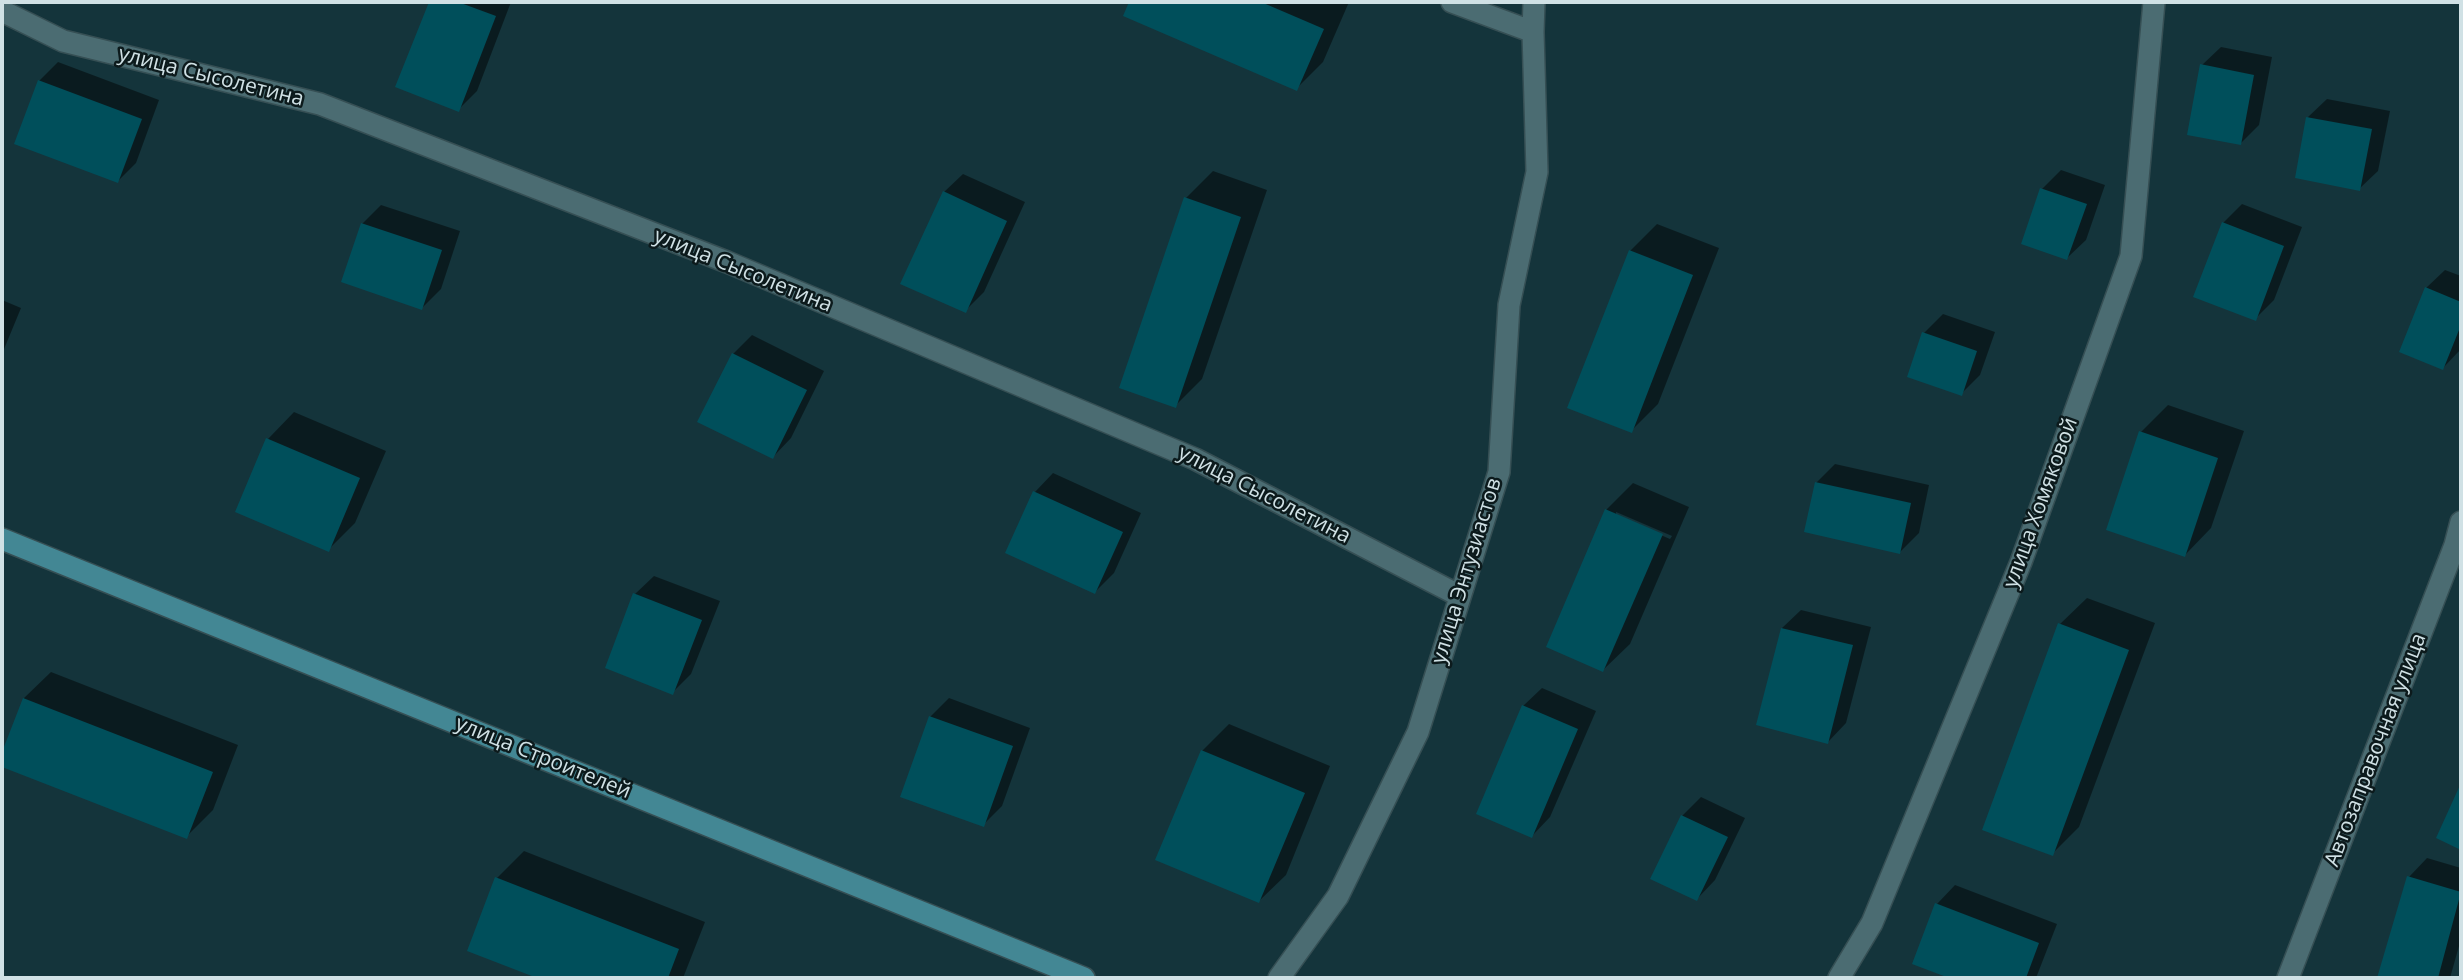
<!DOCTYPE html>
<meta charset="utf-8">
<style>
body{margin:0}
#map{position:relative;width:2463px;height:980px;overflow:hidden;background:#14343b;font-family:"Open Sans",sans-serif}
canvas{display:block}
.frame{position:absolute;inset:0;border:4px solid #d0e1e5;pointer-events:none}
</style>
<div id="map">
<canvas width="2463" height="980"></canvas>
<div class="frame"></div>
</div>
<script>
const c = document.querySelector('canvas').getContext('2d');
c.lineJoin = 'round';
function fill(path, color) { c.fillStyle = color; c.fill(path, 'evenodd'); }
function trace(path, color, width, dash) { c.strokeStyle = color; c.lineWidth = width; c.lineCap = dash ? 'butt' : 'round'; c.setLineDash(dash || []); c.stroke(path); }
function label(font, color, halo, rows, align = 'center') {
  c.font = font + ' "Open Sans",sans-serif'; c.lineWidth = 5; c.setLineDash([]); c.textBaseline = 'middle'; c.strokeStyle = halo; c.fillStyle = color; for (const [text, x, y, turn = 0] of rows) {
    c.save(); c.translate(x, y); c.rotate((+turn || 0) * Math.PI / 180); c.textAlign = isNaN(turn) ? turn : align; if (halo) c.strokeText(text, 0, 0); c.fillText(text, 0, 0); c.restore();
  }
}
const shadow = new Path2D(`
 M431,2H511L477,91L458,110L398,86Z
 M1131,2H1349L1323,62L1296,89L1125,15Z
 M2221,47L2272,57L2259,125L2240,144L2202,65Z
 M58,62L159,100L136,163L118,181L39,81Z
 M2327,99L2390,111L2378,171L2359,189L2308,117Z
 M2061,170L2105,185L2086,240L2067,258L2042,189Z
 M1213,171L1267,190L1202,379L1175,406L1186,198Z
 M963,174L1025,202L984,292L965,311L944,192Z
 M2242,204L2302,227L2274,300L2255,319L2223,223Z
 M381,205L460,231L441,289L422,308L362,224Z
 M1657,224L1719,248L1658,404L1631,431L1630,251Z
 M2445,270L2461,276V349L2443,368L2426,288Z
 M2,300L21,308L2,354Z
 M1943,314L1995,332L1980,375L1961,394L1909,376L1924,333Z
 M752,335L824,371L791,438L773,457L733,354Z
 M2168,405L2244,431L2211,528L2185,555L2141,432Z
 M294,412L386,451L355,523L328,550L268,439Z
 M1835,464L1929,485L1919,533L1900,552L1816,483Z
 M1053,473L1141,513L1114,573L1095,592L1007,552L1035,492Z
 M1633,483L1689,507L1630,644L1603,670L1606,510ZM1616,512L1672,536L1670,539L1616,516Z
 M654,576L720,601L691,674L672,693L635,594Z
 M2087,598L2155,623L2079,827L2052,854L2060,624Z
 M1801,610L1871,627L1846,723L1828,742L1782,628Z
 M51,672L238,745L213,810L186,837L2,765V756L24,698Z
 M1542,688L1596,711L1550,817L1532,836L1523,706Z
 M949,698L1030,728L1002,806L983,825L930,717Z
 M1229,724L1330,766L1286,875L1259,901L1202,751Z
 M1701,797L1745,818L1715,880L1697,899L1682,816Z
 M524,851L705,922L683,978H542L469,950L497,878Z
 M2427,858L2461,868V939L2450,978H2378L2409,877Z
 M1955,885L2057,924L2036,978H1954L1914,963L1937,904Z`);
const building = new Path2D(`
 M429,2H458L496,16L459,112L395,87Z
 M1129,2H1261L1324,29L1297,91L1123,16Z
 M2200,64L2254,75L2241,145L2187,135Z
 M38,80L142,119L118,183L14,144Z
 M2306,117L2372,129L2360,191L2295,178Z
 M2040,188L2087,204L2067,260L2021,244Z
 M943,191L1007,221L966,313L900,284Z
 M1184,197L1241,217L1176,408L1119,388Z
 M2222,222L2284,246L2256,321L2193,297Z
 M361,223L442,250L422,310L341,282Z
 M1629,250L1693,275L1632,433L1567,408Z
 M2425,287L2461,302V325L2443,370L2399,352Z
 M1922,332L1977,351L1962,396L1907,377Z
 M732,353L807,390L773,459L697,422Z
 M2139,431L2218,458L2185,557L2106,530Z
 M266,438L360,478L329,552L235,512Z
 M1815,482L1911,503L1900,554L1804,532Z
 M1033,491L1123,532L1095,594L1005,553Z
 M1605,509L1663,534L1603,672L1546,647Z
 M633,593L702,620L673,695L605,668Z
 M2058,623L2129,650L2053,856L1982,830Z
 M1781,628L1853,645L1828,744L1756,725Z
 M23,698L213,772L187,839L2,767V752Z
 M1522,705L1578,729L1532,838L1476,814Z
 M929,716L1013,746L984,827L900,797Z
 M1201,750L1305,793L1259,903L1155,860Z
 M2461,783V850L2436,838Z
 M1681,815L1728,837L1697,901L1650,879Z
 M2407,876L2461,892L2438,978H2377Z
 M495,877L679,949L668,978H537L467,951Z
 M1935,903L2039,943L2026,978H1949L1912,964Z`);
const minor = new Path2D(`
 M1452,2L1533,32
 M2,11L63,41L320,104L727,262L1195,459L1460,596
 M1279,978L1338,896L1418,732L1499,472L1509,305L1537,172L1533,32L1534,2
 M1839,978L1872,923L2021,562L2131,256L2154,2
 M2288,978L2455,545L2461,522`);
const major = new Path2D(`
 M2,539L1084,978`);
const streetNames = [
 ["улица Сысолетина",211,77,14],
 ["улица Сысолетина",743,271,22],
 ["улица Сысолетина",1264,495,27],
 ["улица Хомяковой",2041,503,-70],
 ["улица Энтузиастов",1467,571,-73],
 ["Автозаправочная улица",2376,750,-69],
 ["улица Строителей",543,758,22]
];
fill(shadow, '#0007');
fill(building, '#004f5b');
trace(minor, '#364f54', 24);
trace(major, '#364f54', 24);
trace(minor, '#4b6c72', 21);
trace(major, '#438794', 21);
label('21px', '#d0e1e5', '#0c1a1c', streetNames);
</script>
